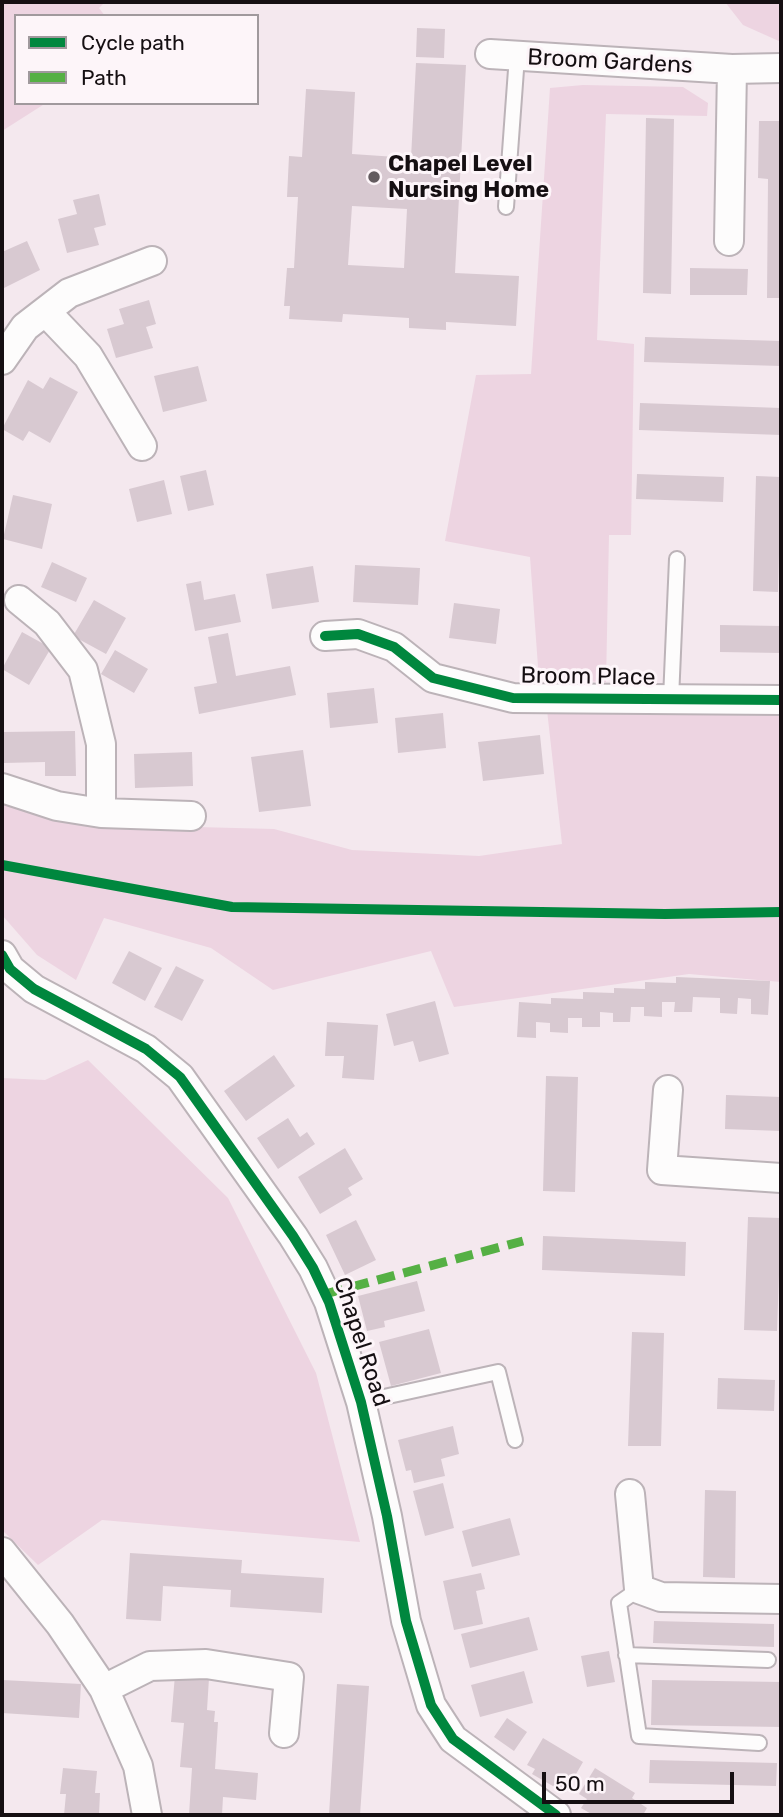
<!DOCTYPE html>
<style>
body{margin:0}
#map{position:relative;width:783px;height:1817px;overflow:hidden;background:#f4e8ee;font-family:Rubik,sans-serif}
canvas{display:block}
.frame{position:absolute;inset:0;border:4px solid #150f12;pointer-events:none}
.legend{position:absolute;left:14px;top:14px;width:245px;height:91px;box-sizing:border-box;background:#fdf5f9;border:2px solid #a0999d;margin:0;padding:9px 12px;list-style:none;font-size:21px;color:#150f12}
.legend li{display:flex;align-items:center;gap:14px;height:35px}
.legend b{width:35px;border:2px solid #a0999d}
.scale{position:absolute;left:542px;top:1772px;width:192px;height:32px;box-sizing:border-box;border:4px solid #150f12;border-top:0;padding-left:9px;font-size:21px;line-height:24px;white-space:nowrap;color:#150f12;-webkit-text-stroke:5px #fdf5f9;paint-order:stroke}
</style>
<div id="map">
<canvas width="783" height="1817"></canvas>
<div class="frame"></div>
<ul class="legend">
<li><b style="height:9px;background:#00873e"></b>Cycle path</li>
<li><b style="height:9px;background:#55b044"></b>Path</li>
</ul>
<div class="scale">50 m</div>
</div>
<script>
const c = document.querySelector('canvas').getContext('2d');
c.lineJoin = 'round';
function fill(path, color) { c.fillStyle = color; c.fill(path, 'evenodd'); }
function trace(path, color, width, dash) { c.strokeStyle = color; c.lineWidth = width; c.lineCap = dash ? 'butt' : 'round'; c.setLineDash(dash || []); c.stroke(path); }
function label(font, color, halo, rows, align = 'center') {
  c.font = font + ' Rubik,sans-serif'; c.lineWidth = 6; c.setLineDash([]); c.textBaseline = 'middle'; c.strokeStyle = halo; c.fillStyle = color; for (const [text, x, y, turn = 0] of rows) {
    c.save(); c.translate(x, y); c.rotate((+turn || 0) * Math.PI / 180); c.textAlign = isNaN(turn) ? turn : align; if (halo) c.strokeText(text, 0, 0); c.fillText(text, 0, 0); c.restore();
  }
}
const green = new Path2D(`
 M2,2H105L99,8L105,16H16V103H46L2,131Z
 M725,2H781V42L743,25Z
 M583,85L683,87L708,103L707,116L606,114L597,340L634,344L631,535H609L606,682L539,680L530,557L445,541L476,375L531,374L550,88Z
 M547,710L781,713V982L689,974L454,1007L431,951L273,990L211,948L104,918L76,980L37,955L2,915V799L81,824L274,829L352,850L479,856L562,844Z
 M88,1060L228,1198L316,1373L360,1542L102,1520L38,1565L2,1530V1078L45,1080Z`);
const building = new Path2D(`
 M417,28L445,29L444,58L416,57Z
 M416,63L466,65L455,273L519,276L516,326L446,322V330L409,328V318L343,314L342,322L289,319L290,306H284L287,268H294L298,197H287L289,156L302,157L306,89L355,92L352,154L411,158ZM352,206L407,209L404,268L348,265Z
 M646,118L674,119L671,294L643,293Z
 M759,121H781V298H767L768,179L758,178Z
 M99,194L106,225L94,228L99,245L67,253L58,219L77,214L73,200Z
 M27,241L40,270L2,289V252Z
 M690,268L748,269L747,295H690Z
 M149,300L156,324L146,327L153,348L116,358L107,329L124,324L119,309Z
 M645,337L781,341V366L644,362Z
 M198,366L207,401L163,412L154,376Z
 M50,377L78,392L50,443L29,431L23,441L2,429L28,380L43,389Z
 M640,403L781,408V435L639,430Z
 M206,470L214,505L188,511L180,476Z
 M637,474L724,477L723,502L636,499Z
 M756,476L781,477L778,592L753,591Z
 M164,480L172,514L137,522L129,489Z
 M13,495L52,504L42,549L3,539Z
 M52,562L87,578L76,602L41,587Z
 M355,565L420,568L418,605L353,602Z
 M313,566L319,602L272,609L266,574Z
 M201,581L204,600L235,594L241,622L195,631L186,584Z
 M94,600L126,618L106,654L73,636Z
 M454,603L500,609L496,644L449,638Z
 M720,625L781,626V653L720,652Z
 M22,632L51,648L29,685L2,669Z
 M228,633L236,676L290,666L296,695L199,714L194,687L217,683L208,637Z
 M115,650L148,669L134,693L101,674Z
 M374,688L378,723L330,728L327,693Z
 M443,713L446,748L398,753L395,718Z
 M75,731L76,776H45V762L4,763V732Z
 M540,735L544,774L483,781L478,742Z
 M303,750L311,806L259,812L251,757Z
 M192,752L193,786L135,788L134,754Z
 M129,951L162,968L145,1001L112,983Z
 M176,966L204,980L182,1021L154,1007Z
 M676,977L770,981L768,1015L751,1014V999L738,998L737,1014L720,1013V998L693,997L692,1012H674L675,1002H662V1017L644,1016V1007H631L630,1022H613V1013L600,1012V1027H582V1018H568V1033L550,1032V1023L536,1022V1038L517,1037L519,1002L551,1004V998L583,999V992L614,993V988L645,989V982L676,983Z
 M435,1001L449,1054L419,1062L413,1041L394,1046L386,1014Z
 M327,1022L378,1025L374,1080L342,1078L344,1056H325Z
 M274,1055L295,1086L246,1121L224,1091Z
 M546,1076L578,1077L575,1192L543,1191Z
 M726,1095L781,1097V1131L725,1129Z
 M288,1118L300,1137L307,1132L315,1144L278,1169L257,1138Z
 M345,1148L363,1179L348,1188L352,1195L320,1214L298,1177Z
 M748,1217L781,1218L777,1331L744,1330Z
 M356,1220L376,1260L345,1275L326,1235Z
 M543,1236L686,1242L685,1276L542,1270Z
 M417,1281L425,1311L384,1321L385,1327L367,1331L358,1296Z
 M429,1329L441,1373L391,1386L379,1342Z
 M632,1332L664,1333L661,1446H628Z
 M718,1378L775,1380L774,1411L717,1409Z
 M453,1426L459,1454L441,1459L445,1476L414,1483L411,1470L406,1471L398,1440Z
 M443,1483L454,1528L425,1536L413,1491Z
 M705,1490L736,1491L735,1578L703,1577Z
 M510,1518L520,1555L472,1567L462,1531Z
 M130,1553L242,1560L241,1573L324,1578L322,1613L230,1607L231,1590L163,1586L161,1621L126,1619Z
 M481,1573L485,1589L476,1591L483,1624L454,1630L443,1581Z
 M529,1617L538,1650L470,1668L461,1634Z
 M654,1621L774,1624V1647L653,1643Z
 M609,1651L615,1682L587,1687L581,1656Z
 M524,1671L533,1703L480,1717L471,1685Z
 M175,1675L209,1678L207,1710L215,1711L214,1722H218L215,1769L258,1773L256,1800L223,1797L222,1815H189L192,1768L180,1767L184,1723L171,1722Z
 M2,1680L81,1684L79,1718L2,1713Z
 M652,1680L781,1682V1727L651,1725Z
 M337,1684L369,1686L360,1815H329Z
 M507,1718L527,1732L514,1751L494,1737Z
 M543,1738L583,1762L565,1793L532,1774L535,1769L527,1765Z
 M650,1760L777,1763L776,1786L649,1783Z
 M63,1768L97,1771L95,1793H100L99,1815H64L66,1794H60Z
 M595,1768L635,1793L632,1798L647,1808L643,1815L600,1813L593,1815L581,1808L587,1799L579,1794Z`);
const service = new Path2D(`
 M506,207L517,56
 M671,699L677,559
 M361,1402L498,1372L515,1440
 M639,1589L619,1603L639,1736L759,1743
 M626,1655L768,1660`);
const minor = new Path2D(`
 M490,54L732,69L781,68
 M729,241L732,69
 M47,313L88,356L142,446
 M2,360L25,327L69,293L152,261
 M19,600L47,623L83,670L101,744V813
 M325,636L358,634L394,647L433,678L513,698L781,700
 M2,788L57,806L101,813L191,816
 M2,955L10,969L34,989L146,1049L180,1077L293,1236L313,1268L329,1302L361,1402L387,1516L406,1621L431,1705L453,1739L556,1815
 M668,1090L662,1170L781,1178
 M630,1494L639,1589L661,1597L781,1599
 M2,1552L60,1624L104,1689L138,1766L147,1815
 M104,1689L150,1666L206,1664L289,1677L284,1733`);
const quiet = new Path2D(`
 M325,1294L523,1241`);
const cycleway = new Path2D(`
 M325,636L358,634L394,647L433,678L513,698L781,700
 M2,865L232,907L665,914L781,912
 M2,955L10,969L34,989L146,1049L180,1077L293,1236L313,1268L329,1302L361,1402L387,1516L406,1621L431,1705L453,1739L556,1815`);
const markers = [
 [374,177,7,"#635b5f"]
];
const streetNames = [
 ["Broom Gardens",610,62,3],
 ["Broom Place",588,677,1],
 ["Chapel Road",361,1342,72]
];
const poiNames = [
 ["Chapel Level",388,164],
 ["Nursing Home",388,190]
];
fill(green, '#edd4e1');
fill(building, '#d8c9d1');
trace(service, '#bcb3b8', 18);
trace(minor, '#bcb3b8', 32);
trace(service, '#fdfcfc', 14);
trace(minor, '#fdfcfc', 28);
trace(quiet, '#55b044', 9, [18, 9]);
trace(cycleway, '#00873e', 10);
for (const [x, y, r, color] of markers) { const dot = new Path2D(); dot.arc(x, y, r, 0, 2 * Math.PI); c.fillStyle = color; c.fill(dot); trace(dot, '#fdf5f9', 2.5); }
label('23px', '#150f12', '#fdf5f9', streetNames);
label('bold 23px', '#150f12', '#fdf5f9', poiNames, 'left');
</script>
